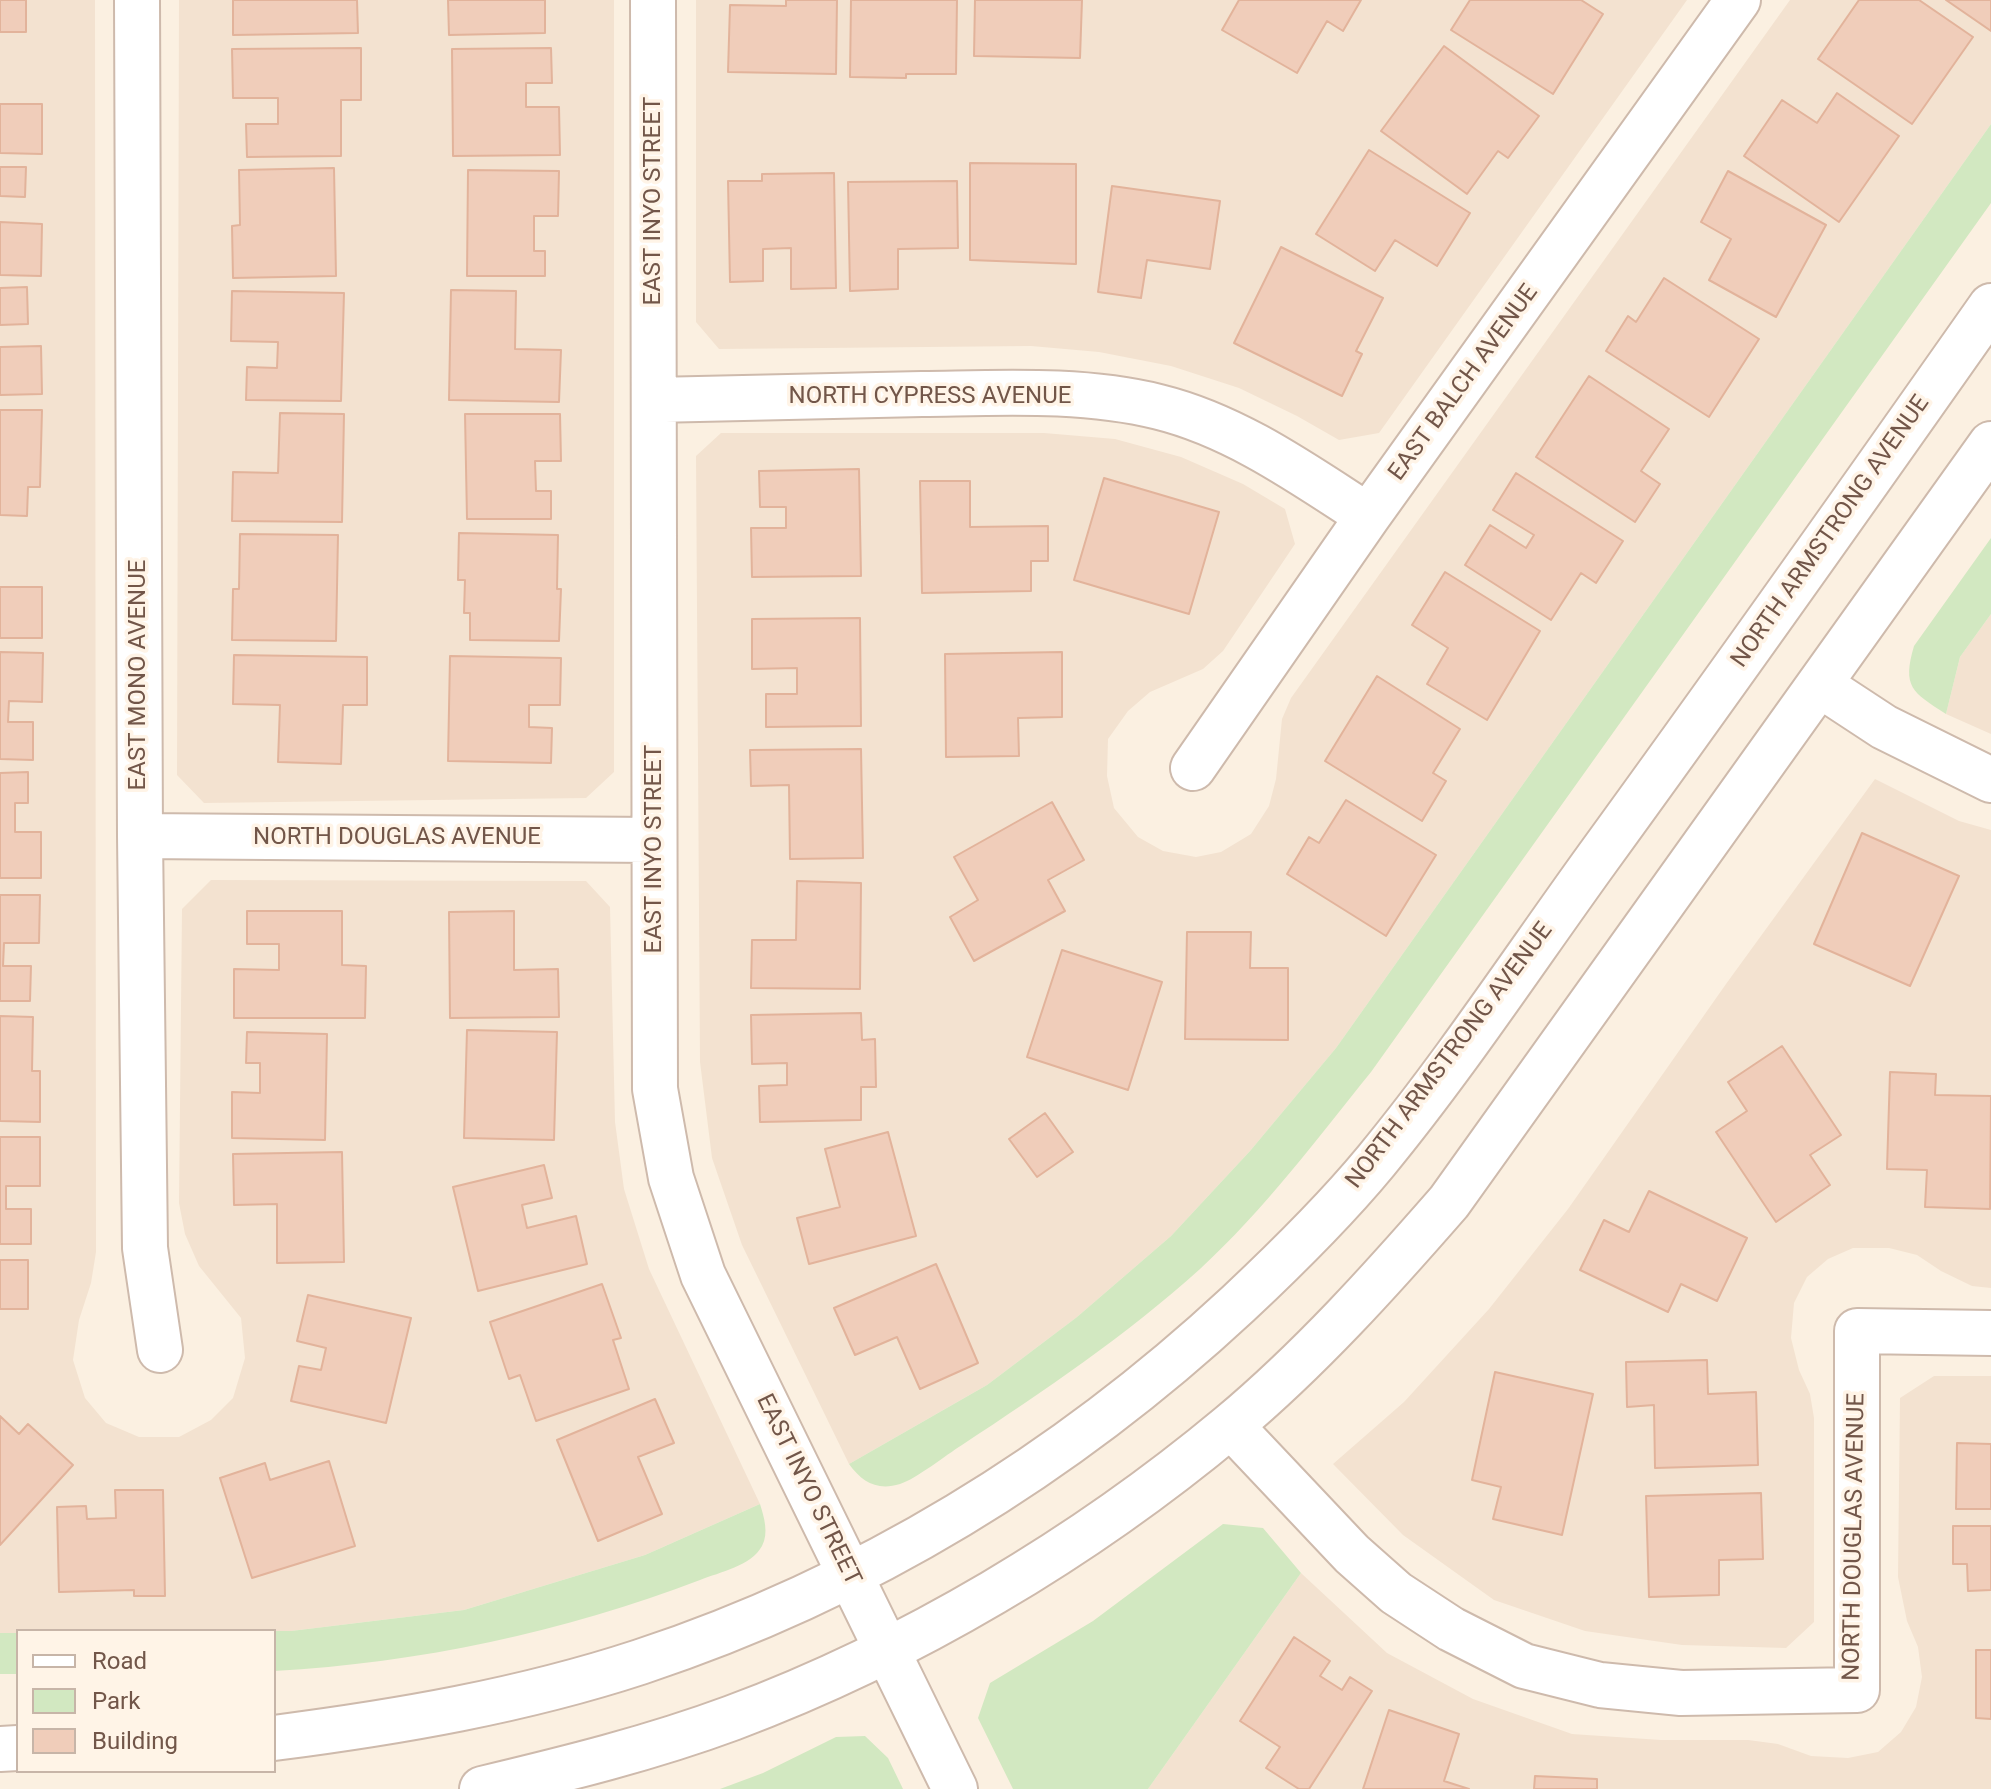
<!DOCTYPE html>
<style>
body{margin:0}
#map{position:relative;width:1991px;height:1789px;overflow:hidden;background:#fbf0e1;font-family:Roboto,sans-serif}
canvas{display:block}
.legend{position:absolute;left:16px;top:1629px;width:260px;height:144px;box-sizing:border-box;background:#fff4e7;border:2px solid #c7b5a8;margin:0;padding:10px 14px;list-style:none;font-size:24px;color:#725649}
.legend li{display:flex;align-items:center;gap:16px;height:40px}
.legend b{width:40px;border:2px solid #c7b5a8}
</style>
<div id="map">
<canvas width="1991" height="1789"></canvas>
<ul class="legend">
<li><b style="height:10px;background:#fff"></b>Road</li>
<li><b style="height:22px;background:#d2e8c1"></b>Park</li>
<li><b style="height:22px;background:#f0cdba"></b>Building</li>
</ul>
</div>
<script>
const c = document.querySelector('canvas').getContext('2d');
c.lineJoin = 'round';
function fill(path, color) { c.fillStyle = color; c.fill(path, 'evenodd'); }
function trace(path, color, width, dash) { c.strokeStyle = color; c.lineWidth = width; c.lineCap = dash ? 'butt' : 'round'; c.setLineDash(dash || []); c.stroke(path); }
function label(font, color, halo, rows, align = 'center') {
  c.font = font + ' Roboto,sans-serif'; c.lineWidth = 7; c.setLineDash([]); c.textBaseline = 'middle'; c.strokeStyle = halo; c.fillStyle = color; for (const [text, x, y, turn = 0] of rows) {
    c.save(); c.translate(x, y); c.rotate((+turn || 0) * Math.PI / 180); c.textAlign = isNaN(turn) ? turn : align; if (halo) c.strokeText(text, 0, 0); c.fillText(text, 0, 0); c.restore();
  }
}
const residential = new Path2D(`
 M0,0H95L96,1252L91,1283L79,1320L73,1360L85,1398L106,1423L139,1437H179L211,1420L233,1398L245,1358L241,1318L199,1266L185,1234L179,1203L182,909L211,880L586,881L610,907L615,1122L624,1189L649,1269L760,1504L645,1555L464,1610L291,1631H18V1633H0Z
 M179,0H614V772L586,798L204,803L177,775Z
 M696,0H1687L1379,433L1339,440L1297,416L1239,388L1171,366L1099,352L1031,346L719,349L696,322Z
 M1790,0H1991V124L1336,1048L1250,1151L1171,1236L1077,1317L987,1385L849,1464L742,1245L712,1158L700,1062L696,456L721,433H1044L1115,439L1181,457L1243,484L1285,509L1295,544L1223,651L1203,669L1150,692L1128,711L1108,739L1107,776L1114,808L1138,837L1163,851L1196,857L1221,852L1251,834L1269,806L1276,779L1282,719L1291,698Z
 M1991,614V734L1946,714L1960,657Z
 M1875,779L1959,821L1991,830V1288L1972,1286L1941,1271L1917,1255L1889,1248H1853L1828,1259L1807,1277L1794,1303L1791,1338L1799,1370L1810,1394L1814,1418V1622L1786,1648L1682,1645L1585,1631L1494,1600L1403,1535L1333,1464L1404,1402L1489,1309L1568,1209L1726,984Z
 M1934,1376H1991V1789H1148L1301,1573L1387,1653L1473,1699L1572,1734L1661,1740H1748L1778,1744L1811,1756L1848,1758L1878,1752L1901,1732L1916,1707L1922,1677L1918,1647L1907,1621L1898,1577L1900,1398Z`);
const green = new Path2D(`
 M1991,124V203L1371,1072C1317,1139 1264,1210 1200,1269C1127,1335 1044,1391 962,1445C946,1455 916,1479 900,1484C877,1491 862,1482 849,1464L987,1385L1077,1317L1171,1236L1250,1151L1336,1048Z
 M1991,538V614L1960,657L1946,714C1912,692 1902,687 1914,646Z
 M760,1504C764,1517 769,1533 762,1546C751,1566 720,1572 700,1580C564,1632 419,1663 274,1671V1631H253H291L464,1610L645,1555Z
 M1223,1524L1263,1528L1301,1573L1148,1789H1013L978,1718L990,1683L1093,1621Z
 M0,1633H18V1674H0Z
 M865,1736L888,1758L903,1789H720L763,1773L836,1737Z`);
const building = new Path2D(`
 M0,0H26V32H0Z
 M233,0H357L358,33L233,35Z
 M448,0H545V33L449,35Z
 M786,0H837L836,74L728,72L730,5L786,6Z
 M851,0H957L956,74H906V78L850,77Z
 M975,0H1082L1080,58L974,56Z
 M1239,0H1361L1343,31L1327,21L1297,73L1222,30Z
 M1470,0H1581L1603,14L1553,94L1451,30Z
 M1859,0H1919L1973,37L1912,124L1818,59Z
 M1946,0H1991V31Z
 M1444,46L1539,116L1508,158L1498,151L1467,194L1381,131Z
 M361,48V100H341V156L247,157L246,124H278V98H233L232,49Z
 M551,48L552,83H526V107H559L560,155L453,156L452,49Z
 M1837,93L1899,136L1839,222L1744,156L1782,100L1817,123Z
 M0,104H42V154L0,153Z
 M1369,150L1470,213L1437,266L1395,240L1375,271L1316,234Z
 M970,163L1076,164V264L970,260Z
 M0,167H26L25,197L0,196Z
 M334,168L336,276L233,278L232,226L240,225L239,170Z
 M468,170L559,171L558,216H534V251H545V276H467Z
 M1728,171L1826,225L1776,317L1709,280L1731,239L1701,222Z
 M834,173L836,288L791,289V248L763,249V281L730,282L728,181H762V174Z
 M957,181L958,248L898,249V289L850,291L848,182Z
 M1112,186L1220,201L1210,269L1147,260L1141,298L1098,292Z
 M0,222L42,224L41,276L0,275Z
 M1281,247L1383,298L1356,351L1362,354L1342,396L1234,343Z
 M1664,278L1759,339L1709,417L1606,351L1628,316L1636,322Z
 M27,287L28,324L0,325V288Z
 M451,290L516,291L515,349L561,350L559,402L449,400Z
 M232,291L344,293L341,401L246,400L247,367L277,368L278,342L231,341Z
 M41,346L42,394L0,395V347Z
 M1589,376L1669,429L1641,471L1660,484L1635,522L1536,457Z
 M0,410H42L40,487H28L27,516L0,515Z
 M280,413L344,414L342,522L232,521L233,472L278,473Z
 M465,414H560L561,461H535L536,491H551V519H467Z
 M859,469L861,576L752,577L751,528H786V507H760L759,471Z
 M1516,473L1623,541L1596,583L1581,573L1551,620L1465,565L1490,525L1526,548L1534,535L1493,510Z
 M1104,478L1219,512L1189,614L1074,580Z
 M920,481H970V527L1048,526V561H1031V591L922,593Z
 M459,533L558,535L557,589H561L559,641L470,640V613H464L465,580H458Z
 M240,534L338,535L336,641L232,640L233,589H239Z
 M1445,572L1540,631L1487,720L1427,684L1448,648L1412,625Z
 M0,587H42V638H0Z
 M860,618L861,726L766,727V694H797V668L752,669V619Z
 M0,652L43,653L42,702L9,701L8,722H33V760L0,759Z
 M1062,652V717L1018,718L1019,756L946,757L945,654Z
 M234,655L367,657V705H343L341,764L278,762L280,705L233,704Z
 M450,656L561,658L560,705H529V727L552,728L551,763L448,761Z
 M1377,676L1460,729L1433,773L1446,781L1422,821L1325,761Z
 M861,749L863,858L790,859L789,785L751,786L750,750Z
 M28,772V803H15V832H41V878H0V773Z
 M1346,800L1436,855L1386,936L1287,874L1309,837L1319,843Z
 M1052,802L1084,860L1048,880L1065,911L974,961L950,917L978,900L954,857Z
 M1862,833L1959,876L1910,986L1814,944Z
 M797,881L861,883L860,989L751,988L752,940H796Z
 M0,895H40L39,943H4L3,966H31L30,1001H0Z
 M247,911H342V965L366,966L365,1018H234V969L279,970V944H247Z
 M514,911V970L558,969L559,1017L450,1018L449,912Z
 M1187,932H1251L1250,968H1288V1040L1185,1039Z
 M1062,950L1162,982L1128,1090L1027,1057Z
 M861,1013L862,1040L875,1039L876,1087H861V1120L760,1122L759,1086L787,1085V1063L752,1064L751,1015Z
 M0,1016L33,1017L32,1071H40V1122L0,1121Z
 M467,1030L557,1032L554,1140L464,1138Z
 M247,1032L327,1034L325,1140L232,1138V1092L260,1093V1063H246Z
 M1782,1046L1841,1135L1810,1155L1830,1185L1776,1222L1716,1132L1747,1111L1728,1082Z
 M1890,1072L1936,1074L1935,1095L1991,1096L1990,1209L1925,1207L1927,1170L1887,1169Z
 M1045,1113L1073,1152L1037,1177L1009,1139Z
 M888,1132L916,1236L809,1264L797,1218L840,1207L825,1149Z
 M0,1137H40V1186H6V1209H31V1244H0Z
 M342,1152L344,1262L277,1263V1204L234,1205L233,1154Z
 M544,1165L552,1198L522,1205L527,1228L576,1216L587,1264L478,1291L453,1187Z
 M1649,1191L1747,1238L1717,1301L1681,1284L1668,1312L1580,1270L1604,1220L1629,1232Z
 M0,1260H28V1309H0Z
 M936,1264L978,1363L920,1389L897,1337L855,1355L834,1308Z
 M602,1284L621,1338L613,1340L629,1389L536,1421L520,1375L509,1379L490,1322Z
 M308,1295L411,1318L386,1423L291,1401L299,1366L321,1370L326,1348L297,1341Z
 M1707,1360L1708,1394L1756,1392L1758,1465L1655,1468L1654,1405L1627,1407L1626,1362Z
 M1495,1372L1593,1394L1562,1535L1493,1519L1501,1487L1472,1480Z
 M655,1399L674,1443L638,1457L662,1514L598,1541L557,1440Z
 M0,1416L19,1434L28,1424L73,1465L0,1545Z
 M1957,1443L1991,1444V1509H1956Z
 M329,1461L355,1546L252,1578L220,1478L265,1463L270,1480Z
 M115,1490H163L165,1596H134V1590L59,1592L57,1507L86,1506L87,1519L116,1518Z
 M1761,1493L1763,1559L1719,1560V1595L1649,1597L1646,1496Z
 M1953,1526H1991V1590L1968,1591L1967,1564H1953Z
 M1294,1637L1330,1661L1320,1676L1342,1690L1350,1677L1372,1691L1309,1789H1299L1266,1768L1280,1747L1240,1721Z
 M1976,1650H1991V1719L1976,1718Z
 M1389,1710L1459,1734L1444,1781L1469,1789H1363Z
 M1535,1776L1597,1779V1789H1534Z`);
const minor = new Path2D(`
 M137,0L140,836L145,1248L160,1350
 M653,0L655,1089L671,1178L703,1275L955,1789
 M654,400C744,398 833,396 922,394C1001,393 1082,388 1159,407C1236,426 1303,474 1368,516
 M1820,685L1884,727L1991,780
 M1193,768L1368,516L1738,0
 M140,836L654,840
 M1231,1426L1352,1554L1396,1593L1451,1629L1524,1666L1600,1685L1681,1693L1857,1690V1331L1991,1333`);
const tertiary = new Path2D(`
 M274,1738C398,1722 521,1701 640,1662C864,1588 1066,1464 1238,1304C1286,1259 1334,1212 1376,1161C1455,1065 1524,960 1597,859C1730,676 1861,491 1991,306
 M0,1749L18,1748
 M482,1789C566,1769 651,1748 732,1718C909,1652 1085,1547 1230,1426C1310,1359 1381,1280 1449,1202L1991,444`);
const streetNames = [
 ["EAST INYO STREET",654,201,-90],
 ["EAST BALCH AVENUE",1464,383,-54],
 ["NORTH CYPRESS AVENUE",930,397],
 ["NORTH ARMSTRONG AVENUE",1831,532,-55],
 ["EAST MONO AVENUE",139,675,-90],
 ["NORTH DOUGLAS AVENUE",397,838],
 ["EAST INYO STREET",655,849,-90],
 ["NORTH ARMSTRONG AVENUE",1450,1056,-53],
 ["EAST INYO STREET",808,1490,64],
 ["NORTH DOUGLAS AVENUE",1855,1537,-89]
];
fill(residential, '#f3e2d0');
fill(green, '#d2e8c1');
fill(building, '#f0cdba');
trace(building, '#e2b39b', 2);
trace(minor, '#cebaac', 48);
trace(tertiary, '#cebaac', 48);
trace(minor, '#fff', 44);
trace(tertiary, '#fff', 44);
label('24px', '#725649', '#fff4e7', streetNames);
</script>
